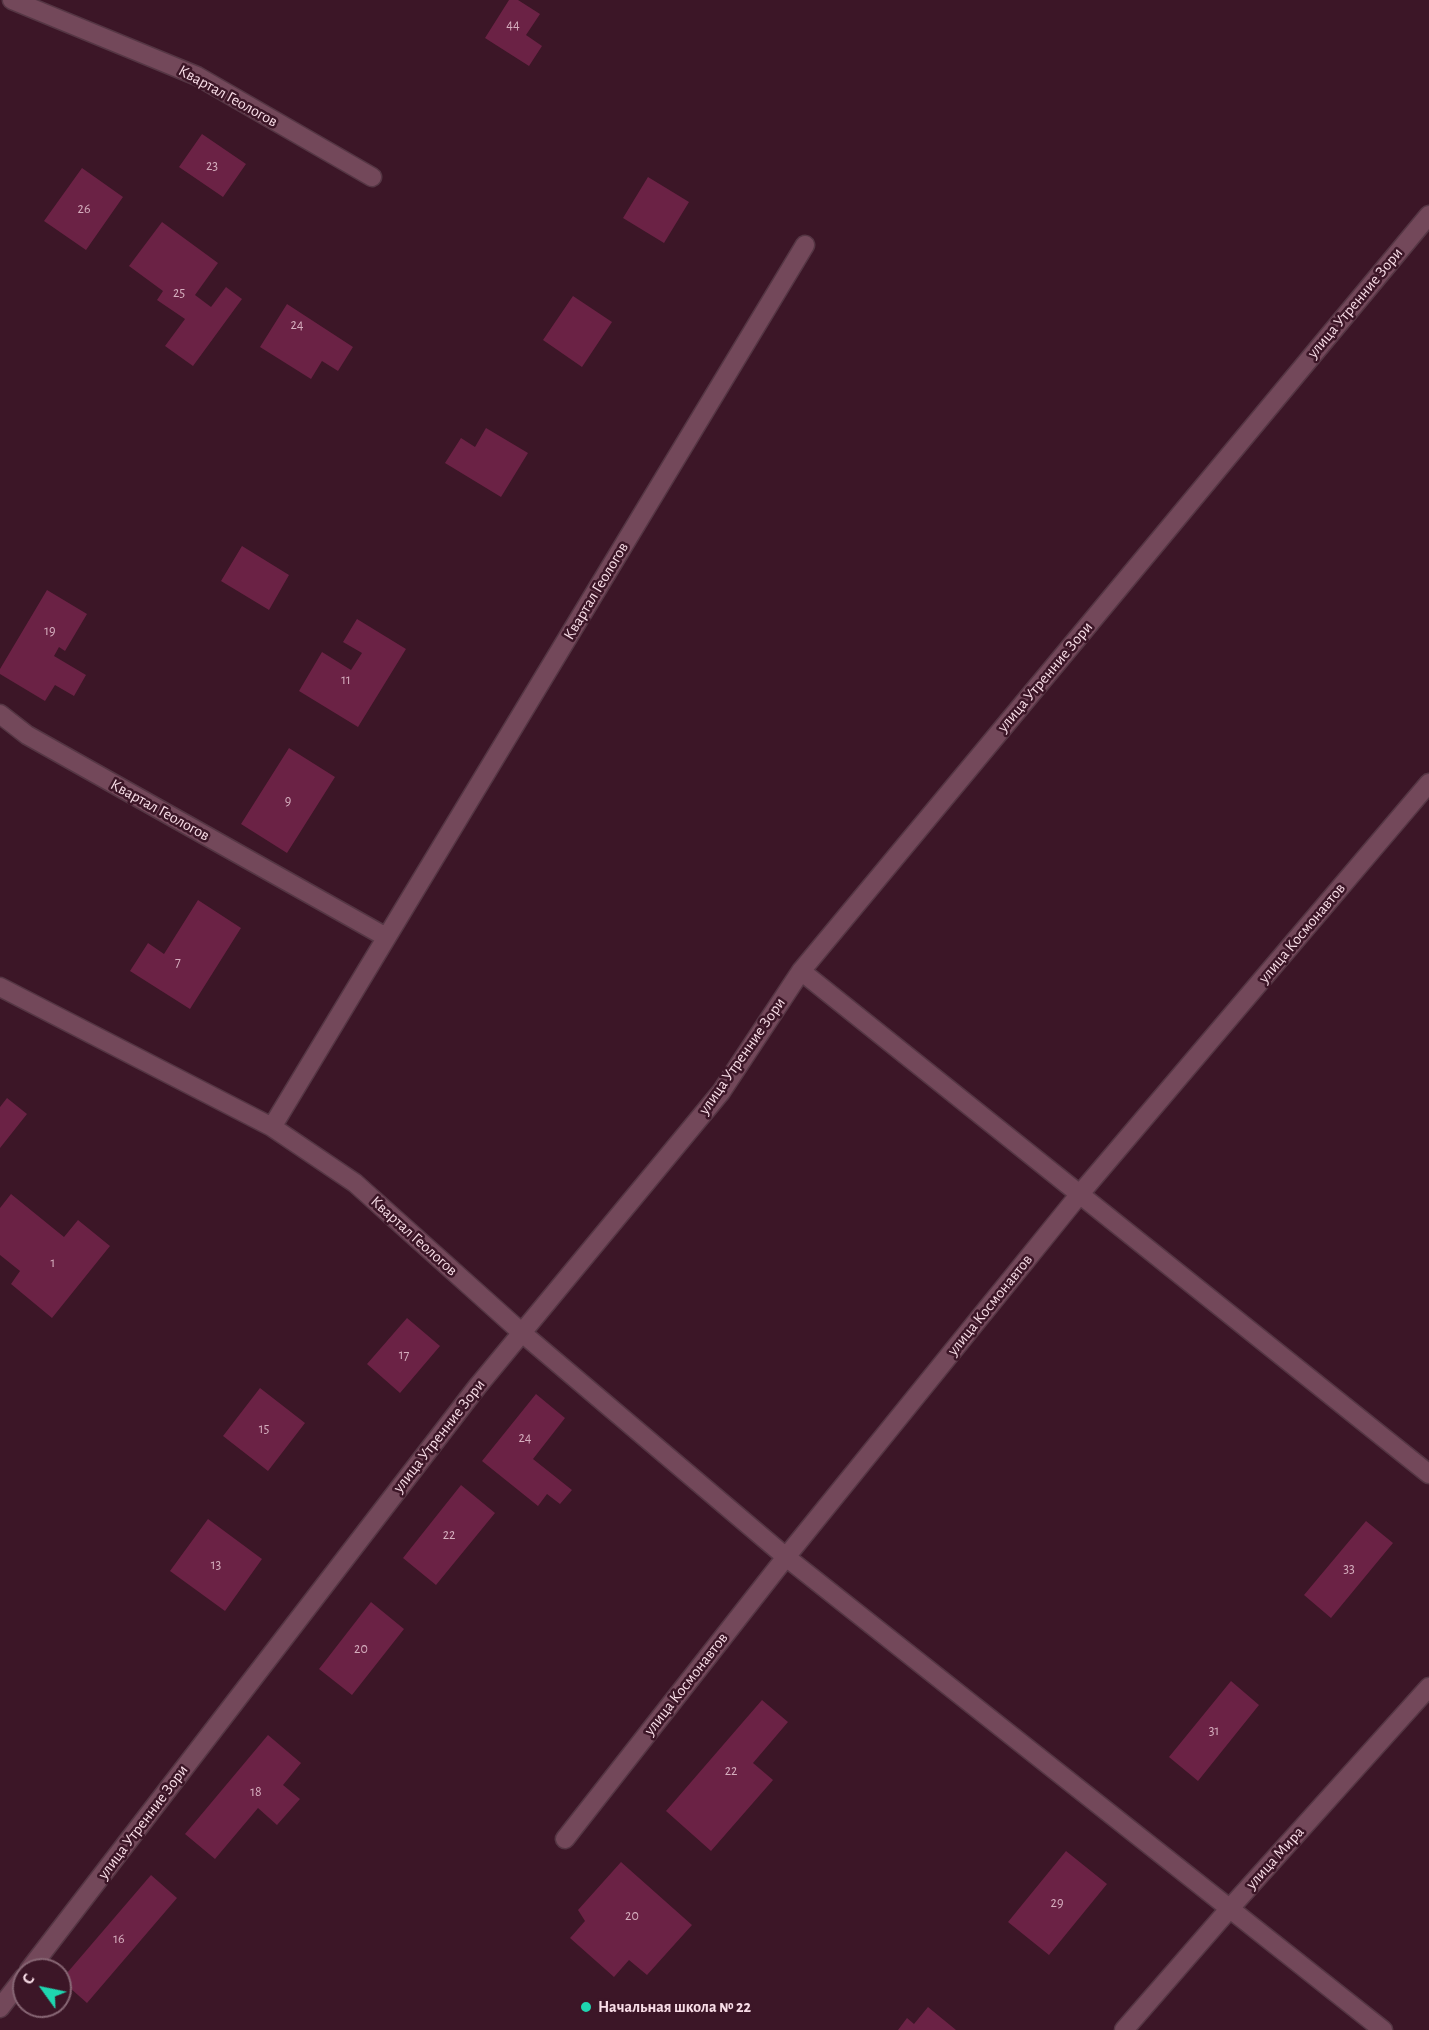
<!DOCTYPE html>
<meta charset="utf-8">
<style>
body{margin:0}
#map{position:relative;width:1429px;height:2030px;overflow:hidden;background:#3c1627;font-family:"Alegreya Sans",sans-serif}
canvas{display:block}
.north{position:absolute;left:12px;top:1958px;width:60px;height:60px;box-sizing:border-box;background:#3c1627;border:2px solid #876674;border-radius:50%;rotate:303deg;font-size:16px;font-weight:700;line-height:24px;text-align:center;color:#f8dde7}
.north::after{content:'';display:block;margin:auto;width:21px;height:27px;background:#1fd5b0;clip-path:polygon(50% 0,100% 100%,50% 72%,0 100%)}
</style>
<div id="map">
<canvas width="1429" height="2030"></canvas>
<div class="north">С</div>
</div>
<script>
const c = document.querySelector('canvas').getContext('2d');
c.lineJoin = 'round';
function fill(path, color) { c.fillStyle = color; c.fill(path, 'evenodd'); }
function trace(path, color, width, dash) { c.strokeStyle = color; c.lineWidth = width; c.lineCap = dash ? 'butt' : 'round'; c.setLineDash(dash || []); c.stroke(path); }
function label(font, color, halo, rows, align = 'center') {
  c.font = font + ' "Alegreya Sans",sans-serif'; c.lineWidth = 5; c.setLineDash([]); c.textBaseline = 'middle'; c.strokeStyle = halo; c.fillStyle = color; for (const [text, x, y, turn = 0] of rows) {
    c.save(); c.translate(x, y); c.rotate((+turn || 0) * Math.PI / 180); c.textAlign = isNaN(turn) ? turn : align; if (halo) c.strokeText(text, 0, 0); c.fillText(text, 0, 0); c.restore();
  }
}
const building = new Path2D(`
 M509,0H518L540,14L526,35L542,46L529,66L485,38Z
 M202,134L246,164L223,197L179,167Z
 M82,168L123,197L86,250L44,221Z
 M648,177L689,202L664,243L623,218Z
 M162,222L218,263L195,295L211,307L226,287L242,299L193,366L165,346L185,319L157,300L163,291L129,266Z
 M573,296L612,322L582,367L543,340Z
 M287,304L353,347L338,371L322,361L311,379L260,347Z
 M486,428L528,453L501,497L445,463L461,438L475,447Z
 M242,546L289,575L269,610L221,581Z
 M47,590L87,614L65,651L59,647L54,656L86,675L74,696L55,685L45,701L0,674V669Z
 M357,619L406,649L358,727L299,691L322,652L351,670L362,653L343,642Z
 M289,748L335,777L287,853L241,824Z
 M198,900L241,928L190,1009L130,971L148,943L164,954Z
 M7,1098L27,1114L0,1148V1107Z
 M11,1194L64,1237L78,1220L110,1246L52,1318L11,1284L20,1271L0,1255V1208Z
 M407,1318L440,1346L400,1393L367,1364Z
 M260,1388L305,1423L268,1471L223,1436Z
 M536,1394L565,1418L533,1459L572,1490L560,1504L547,1494L538,1506L482,1461Z
 M461,1485L495,1513L436,1585L403,1558Z
 M208,1519L262,1559L225,1611L170,1571Z
 M1366,1521L1393,1543L1331,1618L1304,1595Z
 M371,1602L404,1629L352,1695L319,1669Z
 M1231,1681L1259,1705L1198,1781L1169,1757Z
 M762,1700L788,1722L753,1763L773,1780L711,1851L666,1811Z
 M268,1735L301,1763L283,1785L300,1799L277,1825L258,1808L215,1859L185,1834Z
 M1066,1851L1107,1884L1049,1955L1008,1922Z
 M621,1862L692,1925L647,1975L629,1960L614,1977L570,1938L585,1921L578,1910Z
 M151,1875L177,1898L87,2003L61,1980Z
 M928,2007L956,2030H898L907,2018L914,2024Z`);
const minor = new Path2D(`
 M12,0L197,76L372,177
 M0,714L27,735L386,937
 M801,971L1429,1474
 M0,987L272,1127L355,1183L521,1332L786,1557L1383,2030
 M272,1127L805,245
 M565,1839L786,1557L1079,1195L1429,783
 M29,1970L477,1387L721,1092L801,971L1429,215
 M0,2008L24,1977
 M1124,2030L1231,1907L1429,1687`);
const markers = [
 [586,2007,6,"#1fd5b0"]
];
const numberNames = [
 ["44",513,25],
 ["23",212,166],
 ["26",84,209],
 ["25",179,293],
 ["24",297,325],
 ["19",50,631],
 ["11",346,680],
 ["9",288,801],
 ["7",178,962],
 ["1",53,1263],
 ["17",404,1355],
 ["15",264,1429],
 ["24",525,1438],
 ["22",449,1535],
 ["13",216,1565],
 ["33",1349,1569],
 ["20",361,1649],
 ["31",1214,1731],
 ["22",731,1771],
 ["18",256,1792],
 ["29",1057,1903],
 ["20",632,1916],
 ["16",119,1939]
];
const streetNames = [
 ["Квартал Геологов",228,96,29],
 ["улица Утренние Зори",1355,303,-50],
 ["Квартал Геологов",596,591,-59],
 ["улица Утренние Зори",1045,677,-50],
 ["Квартал Геологов",160,810,29],
 ["улица Космонавтов",1302,933,-50],
 ["улица Утренние Зори",742,1056,-55],
 ["Квартал Геологов",414,1236,42],
 ["улица Космонавтов",990,1305,-51],
 ["улица Утренние Зори",439,1436,-52],
 ["улица Космонавтов",686,1684,-52],
 ["улица Утренние Зори",143,1822,-53],
 ["улица Мира",1275,1858,-48]
];
const poiNames = [
 ["Начальная школа № 22",598,2007]
];
fill(building, '#6b2245');
trace(minor, '#553644', 21);
trace(minor, '#73485a', 18);
for (const [x, y, r, color] of markers) { const dot = new Path2D(); dot.arc(x, y, r, 0, 2 * Math.PI); c.fillStyle = color; c.fill(dot); trace(dot, '#3c1627', 2); }
label('14px', '#d5aebe', null, numberNames);
label('16px', '#f8dde7', '#3c1627', streetNames);
label('bold 16px', '#f8dde7', '#3c1627', poiNames, 'left');
</script>
